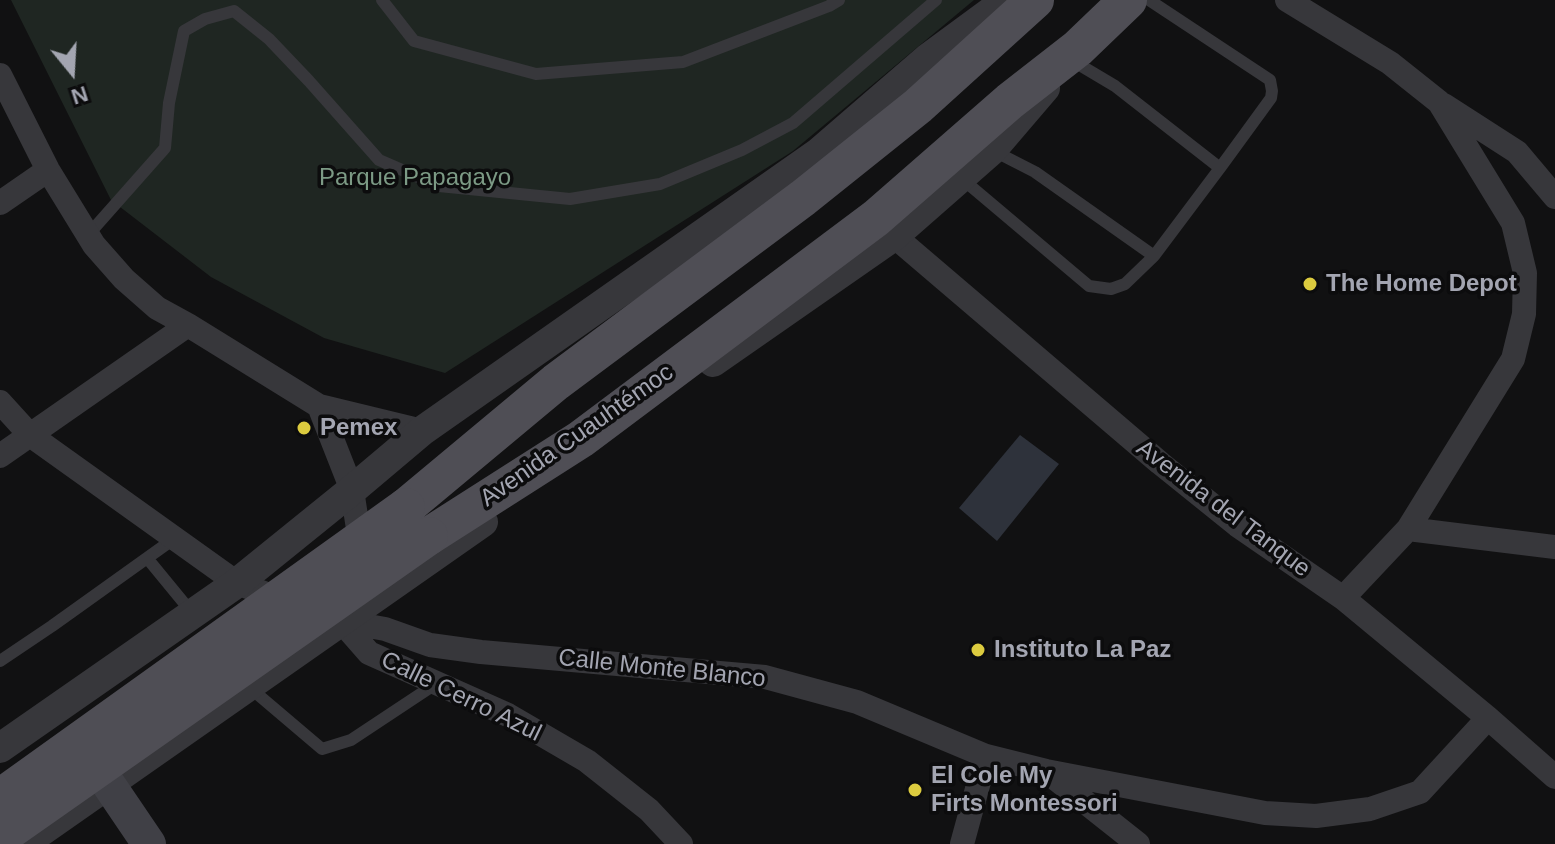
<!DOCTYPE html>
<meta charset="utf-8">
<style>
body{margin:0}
#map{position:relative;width:1555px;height:844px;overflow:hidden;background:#111112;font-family:Helvetica,sans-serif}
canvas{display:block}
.north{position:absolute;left:32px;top:32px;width:80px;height:80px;-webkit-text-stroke:6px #0c0c0d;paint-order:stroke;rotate:162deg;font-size:22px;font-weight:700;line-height:32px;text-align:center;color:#a3a5b1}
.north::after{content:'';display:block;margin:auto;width:28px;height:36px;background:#a3a5b1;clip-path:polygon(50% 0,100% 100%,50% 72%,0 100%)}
</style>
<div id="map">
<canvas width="1555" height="844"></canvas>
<div class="north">N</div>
</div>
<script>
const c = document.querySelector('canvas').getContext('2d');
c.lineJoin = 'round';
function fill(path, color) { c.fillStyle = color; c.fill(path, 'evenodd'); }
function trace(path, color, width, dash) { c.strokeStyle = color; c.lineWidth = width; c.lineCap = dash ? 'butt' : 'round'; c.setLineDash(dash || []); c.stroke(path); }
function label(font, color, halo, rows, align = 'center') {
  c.font = font + ' Helvetica,sans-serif'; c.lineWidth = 7; c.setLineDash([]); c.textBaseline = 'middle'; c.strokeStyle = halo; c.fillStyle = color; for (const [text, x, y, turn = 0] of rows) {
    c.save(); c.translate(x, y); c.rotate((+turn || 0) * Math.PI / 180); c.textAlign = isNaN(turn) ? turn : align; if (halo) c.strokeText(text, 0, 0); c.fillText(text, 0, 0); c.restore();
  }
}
const green = new Path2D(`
 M11,0H974L793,151L445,373L324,338L211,277L111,200Z`);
const water = new Path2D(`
 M1020,435L1059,464L997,541L959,508Z`);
const service = new Path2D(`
 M382,0L414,41L536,74L683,62L829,6L839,0
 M1149,0L1270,80L1272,91L1271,98L1220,168
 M992,150L1035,172L1154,256L1220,168L1115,86L1073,61
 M961,178L1089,286L1111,289L1125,284L1154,256
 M88,235L165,148L169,103L184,31L205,19L234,11L269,39L309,81L379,160L439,186L570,199L660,184L742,150L793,123L936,0
 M147,558L193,614
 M0,661L52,626L175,538
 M249,687L322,749L351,740L437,683`);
const minor = new Path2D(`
 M1287,0L1390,63L1439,102L1513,223L1525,273L1524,314L1513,359L1408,529L1343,598
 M0,75L48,170L94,245L124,279L157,308L188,325L319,406L422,431
 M1444,105L1517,152L1555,197
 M0,203L48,170
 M894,236L1160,463L1237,525L1343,598L1488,718L1555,777
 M0,402L30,435L237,583L288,602
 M319,406L352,490L361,548
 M0,456L188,325
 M1408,529L1555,547
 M338,620L341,621L369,653L508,715L587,761L649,810L681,844
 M341,621L385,629L430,645L481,652L765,677L857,702L986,756L1046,771L1265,813L1316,816L1370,809L1420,792L1488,718
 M1051,775L1138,844
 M962,844L986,756`);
const tertiary = new Path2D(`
 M713,362L894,236L992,150L1045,88
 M0,748L237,583L352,490L422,431L818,153L928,58L1007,0
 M23,844L483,522`);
const secondary = new Path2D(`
 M109,785L149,844`);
const primary = new Path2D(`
 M406,507L556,382L803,198L918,106L1035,0
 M429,536L581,439L876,218L1010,101L1078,48L1128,0`);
const primaryBridge = new Path2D(`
 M0,798L406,507
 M0,837L429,536`);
const markers = [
 [1310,284,8,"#dccb3f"],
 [304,428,8,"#dccb3f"],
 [978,650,8,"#dccb3f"],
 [915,790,8,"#dccb3f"]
];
const parkNames = [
 ["Parque Papagayo",415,178]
];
const poiNames = [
 ["The Home Depot",1326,284],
 ["Pemex",320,428],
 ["Instituto La Paz",994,650],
 ["El Cole My",931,776],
 ["Firts Montessori",931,804]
];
const streetNames = [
 ["Avenida Cuauhtémoc",577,436,-35],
 ["Avenida del Tanque",1223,509,37],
 ["Calle Monte Blanco",662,669,6],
 ["Calle Cerro Azul",461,697,26]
];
fill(green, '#1f2622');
fill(water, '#2e323b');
trace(service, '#37373b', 12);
trace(minor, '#37373b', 24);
trace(tertiary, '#37373b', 30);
trace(secondary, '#404046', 34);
trace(primary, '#4f4e55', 38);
trace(primaryBridge, '#4f4e55', 38);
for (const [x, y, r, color] of markers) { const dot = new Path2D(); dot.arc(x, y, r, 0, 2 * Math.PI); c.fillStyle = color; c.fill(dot); trace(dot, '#0c0c0d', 3); }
label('24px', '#7c9a85', '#0c0c0d', parkNames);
label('bold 24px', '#a3a5b1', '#0c0c0d', poiNames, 'left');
label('24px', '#a3a5b1', '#0c0c0d', streetNames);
</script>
